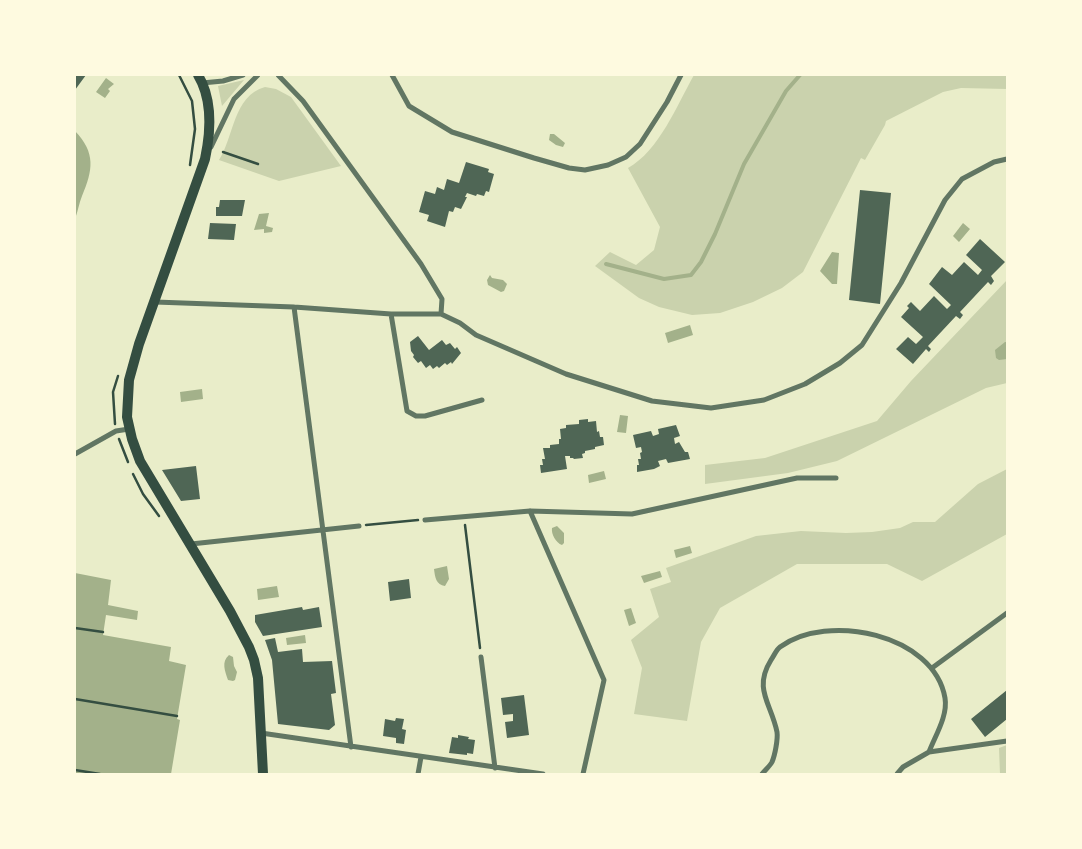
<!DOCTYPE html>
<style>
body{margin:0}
#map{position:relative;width:1082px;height:849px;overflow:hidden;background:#e9edc9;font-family:"Work Sans",sans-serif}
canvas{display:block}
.frame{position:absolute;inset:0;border:76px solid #fefae0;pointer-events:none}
</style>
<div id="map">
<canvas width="1082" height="849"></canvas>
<div class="frame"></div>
</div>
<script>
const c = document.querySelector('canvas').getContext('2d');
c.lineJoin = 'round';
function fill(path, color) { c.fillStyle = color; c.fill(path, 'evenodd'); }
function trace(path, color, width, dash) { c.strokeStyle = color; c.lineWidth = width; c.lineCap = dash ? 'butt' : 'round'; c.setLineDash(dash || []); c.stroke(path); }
const green = new Path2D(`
 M694,75H1007V89L961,88L943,92L886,121L885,125L865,160L861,158L803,272L782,288L753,302L720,313L692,315L659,307L639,298L595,266L610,252L636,265L654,250L660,227L628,168C659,151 677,105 694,75Z
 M244,80L222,106L218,86Z
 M265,87L276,89L291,97L341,166L279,181L219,160C234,137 233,96 265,87Z
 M1007,280V383L986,388L837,461L788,473L705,484V465L765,458L877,421L911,381Z
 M1007,469V534L922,581L887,564H797L720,608L701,642L687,721L634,714L642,668L631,640L659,617L650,589L671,582L666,568L756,536L801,531L846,533L872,532L900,528L913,522H935L978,484Z
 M1007,745V774H1000L999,748Z`);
const water = new Path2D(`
 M106,78L114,84L108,89L110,91L105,98L96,92Z
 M75,131C96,153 93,170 82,196C79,203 78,211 75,219Z
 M550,134H554L565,143L563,147L556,145L549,140Z
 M269,213L266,226L273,228L272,232L264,233V229L254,230L259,214Z
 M963,223L970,229L959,242L953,236Z
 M832,252L839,253L837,284H832L820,271Z
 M490,275L492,278L503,280L507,284L504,291L501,292L488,285L487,280Z
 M690,325L693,335L668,343L665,333Z
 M1005,342H1007V359L999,360L996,358L995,350Z
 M202,389L203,399L181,402L180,392Z
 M620,415L628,416L626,433L617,432Z
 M604,471L606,479L589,483L588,475Z
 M557,526L564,533V543L562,545C556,543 551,534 552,528Z
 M690,546L692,553L676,558L674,550Z
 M447,566L449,579L445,586C436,585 435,577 434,569Z
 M660,571L662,577L644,583L641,576Z
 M75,573L111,580L108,605L138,611L137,620L106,615L103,635L171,647L169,661L186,665L177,719L180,720L171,774H75Z
 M277,586L279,597L258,600L257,589Z
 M631,608L636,623L629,626L624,610Z
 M305,635L306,643L287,645L286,638Z
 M229,655L233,657L234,666L237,672L235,680L233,681L228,680C225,671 221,662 229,655Z`);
const stream = new Path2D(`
 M606,264L664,279L691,275L701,262L715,234L744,164L786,91L800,75`);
const building = new Path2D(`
 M75,75H86L75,90Z
 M466,162L489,169L488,172L494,174L489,192L486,191L484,196L477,194L476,196L467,193L465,197H467L461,209L455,207L453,212L449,211L445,227L427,221L429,215L419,212L425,191L435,194L437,187L444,190L447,179L459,183Z
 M860,190L891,193L880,304L849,300Z
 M220,200H245L242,216H216V207H219Z
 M210,223L236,224L234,240L208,239Z
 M980,239L1005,262L991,276L994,281L991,285L988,282L960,312L963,315L960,319L956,316L928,346L931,349L929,352L926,349L913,364L896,349L908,337L916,344L923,337L901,317L909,308L907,306L911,302L920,311L934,296L947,309L951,305L929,284L942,267L952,275L964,262L978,275L982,270L966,255Z
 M418,336L429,350L442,340L446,345L450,343L455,349L457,347L461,353L452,364L451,362L447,365L445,363L439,368L437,366L433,369L430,365L426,368L421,361L418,363L413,357L414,355L411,351L410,342Z
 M588,419V422L596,421L597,432L599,431L600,437H603L604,445L595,447V449L585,451V453L582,454L583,458L574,459L573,458H570V456H565L567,469L541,473L540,465H543L542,459H545L543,448H550V445L559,444V439H561L560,429L566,428V425L579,424V420Z
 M676,425L680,436L674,438L675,444L679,442L685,452H688L690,459L668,463L666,459L658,461L660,466L654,469L637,472V465H639L638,459H641L640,453L642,452L641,447L636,448L633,435L651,431L653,436L659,434L658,429Z
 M196,466L200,499L181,501L162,470Z
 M409,579L411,598L390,601L388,582Z
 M302,607L303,610L319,607L322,627L263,636L255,622V615Z
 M275,638L278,652L302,649L303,662L332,661L336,693L331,694L335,725L329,730L278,724L272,660L265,640Z
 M1007,690V719L985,737L971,719Z
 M524,695L529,735L507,738L505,722L513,721V714L503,715L501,698Z
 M396,718L404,719L402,729L406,730L404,744L396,743V738L383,736L385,719L395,721Z
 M458,735L469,737L468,739L475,740L473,754L467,753V755L449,753L452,737L458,738Z`);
const path = new Path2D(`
 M179,75L192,101L195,129L190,165
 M223,152L258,164
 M115,424L113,392L118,376
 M119,439L128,462
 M133,474L143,494L159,516
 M366,525L418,520
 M465,525L480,648
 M75,628L103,632
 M75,699L177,716
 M75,770L100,774`);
const minor = new Path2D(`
 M278,75L303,101L421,264L442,299L441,314
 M392,75L409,106L452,132L534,158L569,168L585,170L608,165L626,157L640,144L667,102L681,75
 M202,83L223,81L243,75
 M211,147L234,99L258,75
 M155,302L294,307L391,314H441L460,323L476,335L566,374L652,401L711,408L764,400L805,384L840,363L862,345L901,283L945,200L962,179L994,162L1007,159
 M294,307L351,747
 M391,314L407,411L416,416H425L482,400
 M75,454L116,431L129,429
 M530,511L604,680L583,774
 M425,520L530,511L632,514L797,478H836
 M191,544L359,526
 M481,657L495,768
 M932,668L1007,613
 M261,733L543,774
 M418,774L421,757
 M762,774C765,770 770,766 772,762C775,755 778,739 777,732C771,703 753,689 771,660C774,656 776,650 780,647C827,612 934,634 945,698C948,716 935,736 929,752
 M897,774L903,767L929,752L1007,741`);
const primary = new Path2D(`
 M198,75C213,100 211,131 205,159L139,344L129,380L127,417L132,439L140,461L230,611L249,647L254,660L258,678L263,774`);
fill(green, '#cad2ad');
fill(water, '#a3b18a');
trace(stream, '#a3b18a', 4);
fill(building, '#4f6655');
trace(path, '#344e41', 2.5);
trace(minor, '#617663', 5);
trace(primary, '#344e41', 10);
</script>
